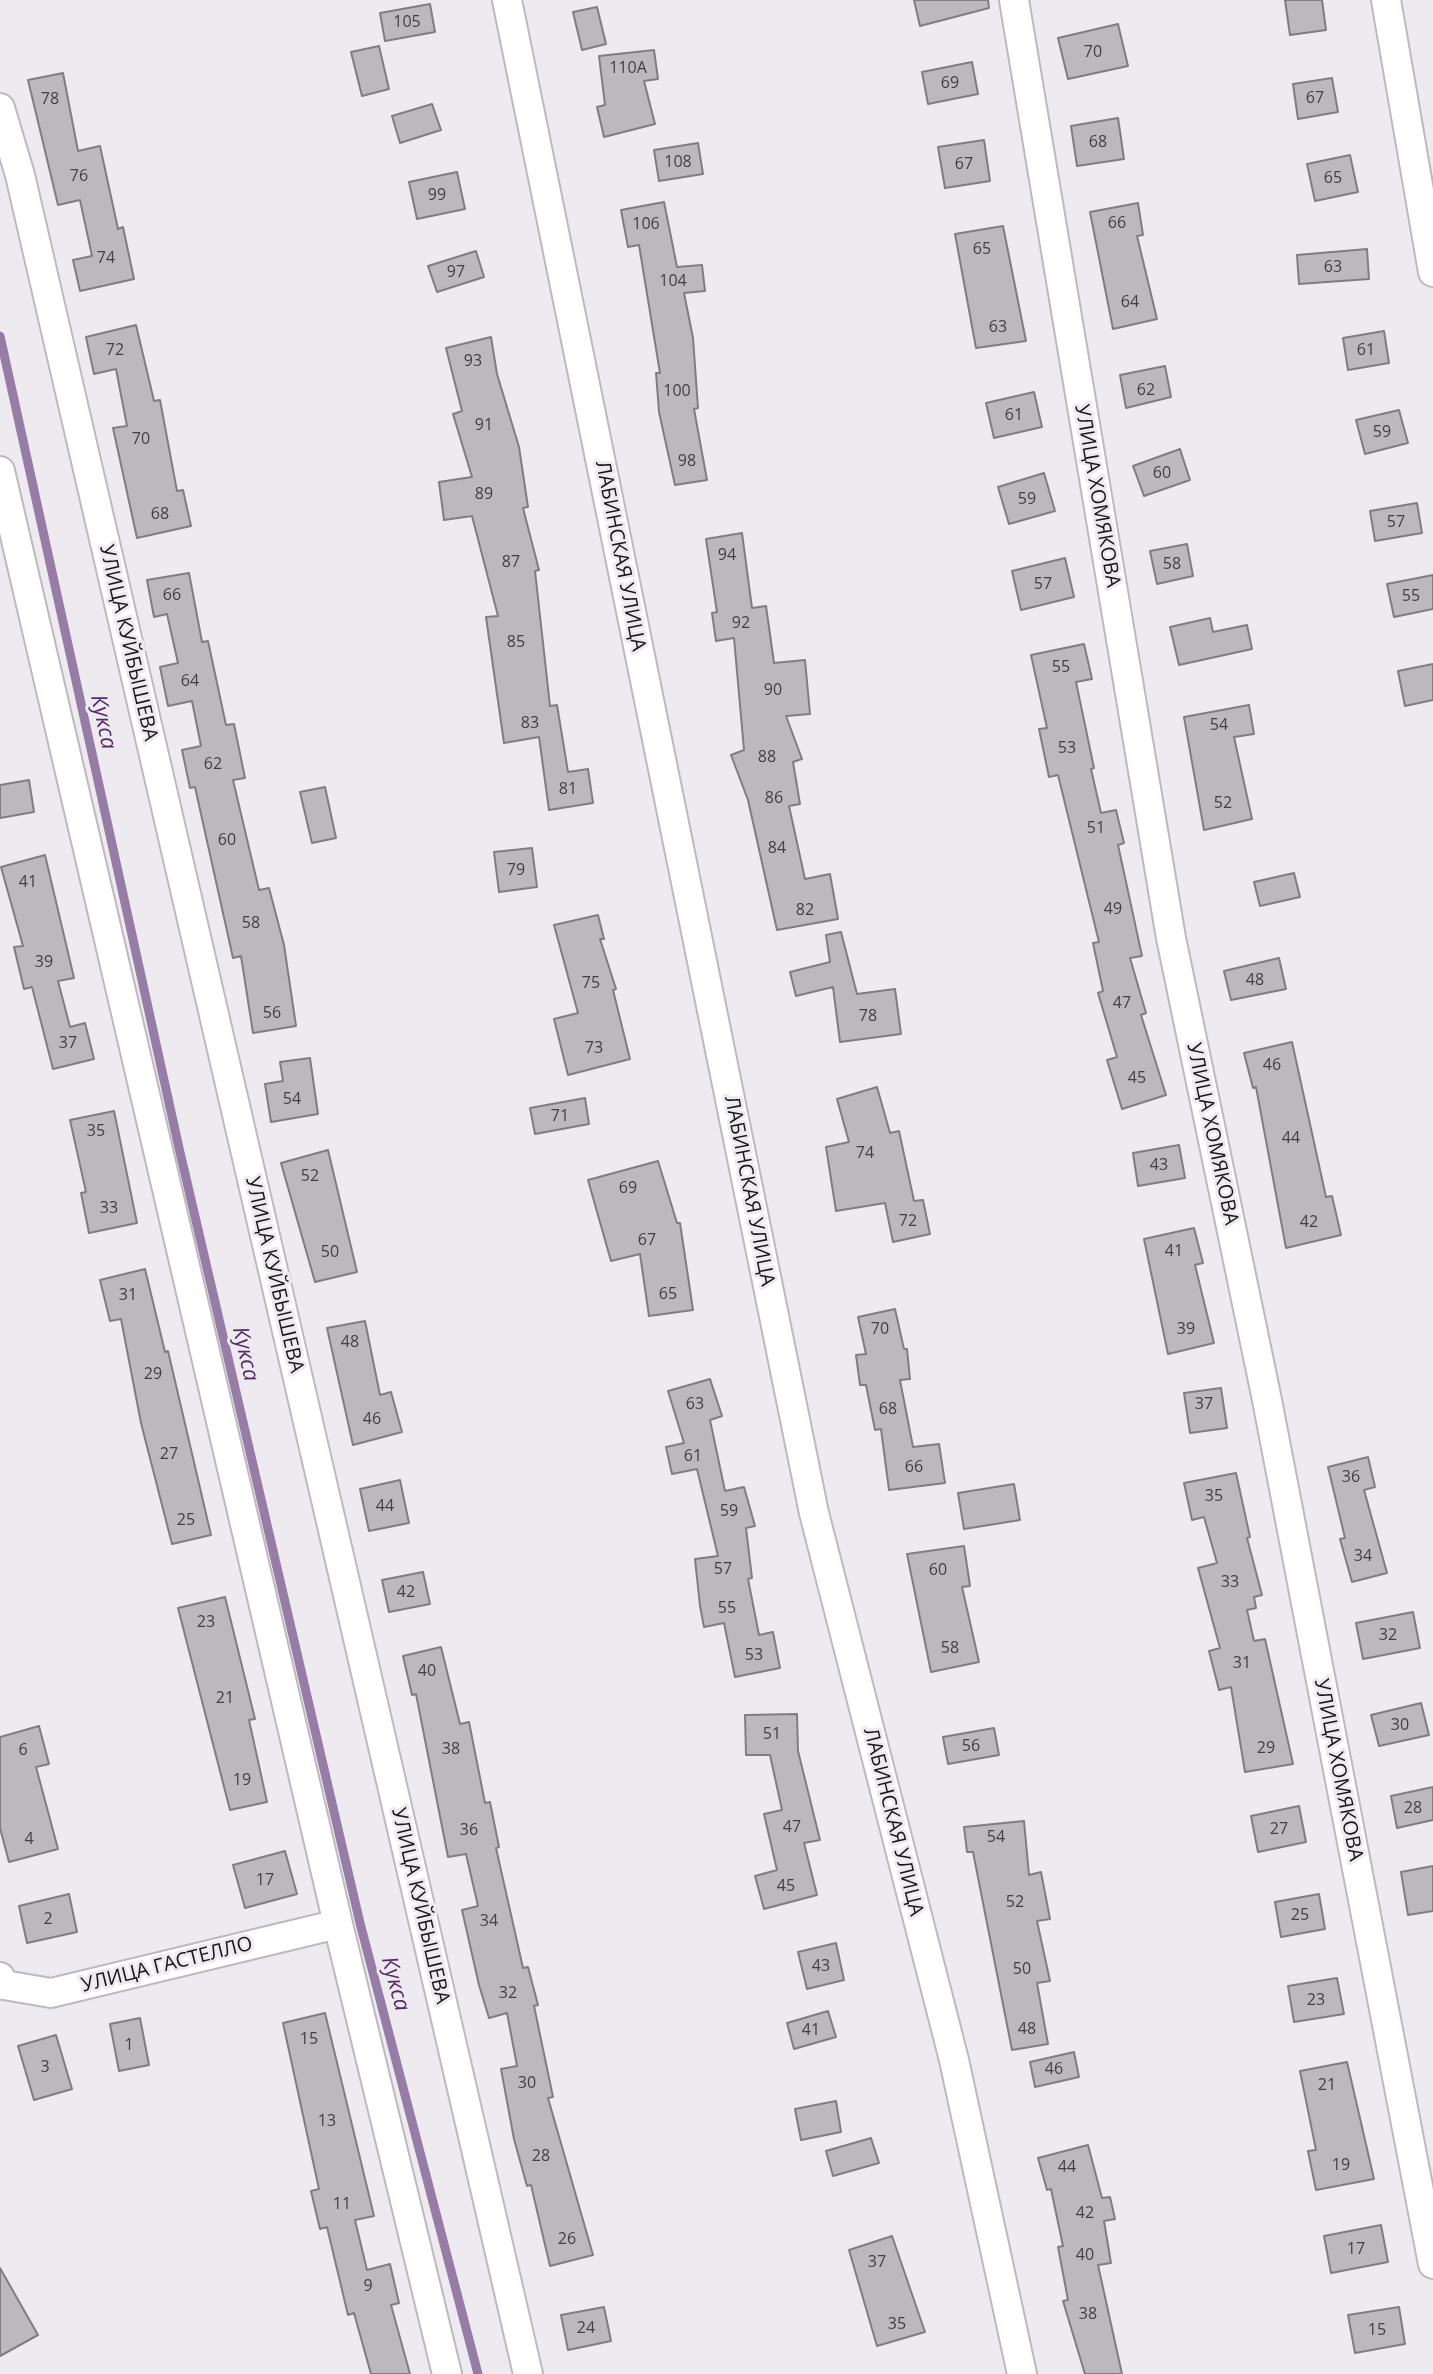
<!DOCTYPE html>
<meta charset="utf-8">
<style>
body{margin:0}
canvas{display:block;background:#eeebf0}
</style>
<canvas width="1433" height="2374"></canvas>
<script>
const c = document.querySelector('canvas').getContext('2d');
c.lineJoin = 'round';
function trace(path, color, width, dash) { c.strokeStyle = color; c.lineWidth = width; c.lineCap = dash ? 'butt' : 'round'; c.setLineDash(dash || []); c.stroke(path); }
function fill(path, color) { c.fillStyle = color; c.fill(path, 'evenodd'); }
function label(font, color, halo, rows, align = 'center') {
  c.font = font + ' "Open Sans",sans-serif'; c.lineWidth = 6; c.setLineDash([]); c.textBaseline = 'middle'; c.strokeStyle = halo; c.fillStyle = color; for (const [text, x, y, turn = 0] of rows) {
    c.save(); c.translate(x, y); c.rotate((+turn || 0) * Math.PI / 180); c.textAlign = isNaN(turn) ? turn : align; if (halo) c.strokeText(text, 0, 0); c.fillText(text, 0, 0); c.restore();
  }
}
const stream = new Path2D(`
 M0,336L179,1148L360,1923L478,2374`);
const building = new Path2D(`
 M914,0H988L989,8L920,26Z
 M1285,0H1322L1326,30L1290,35Z
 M430,4L435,32L385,41L380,13Z
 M597,7L606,44L582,50L573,12Z
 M1118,24L1128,66L1068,79L1058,38Z
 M379,46L389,89L362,96L351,52Z
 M654,50L658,79L644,81L655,124L604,137L597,107L605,105L599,56Z
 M972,62L978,94L928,104L922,72Z
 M63,73L78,151L100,146L118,229L123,227L134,279L80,291L73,260L92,256L80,200L58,205L28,80Z
 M1332,78L1338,112L1298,119L1293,84Z
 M432,104L441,130L400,143L392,116Z
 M1118,118L1124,159L1077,166L1071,126Z
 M984,140L990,181L945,188L938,147Z
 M698,143L703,174L659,181L654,150Z
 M1350,155L1358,192L1315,201L1307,164Z
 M457,172L465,209L417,219L409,182Z
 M664,202L677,267L702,265L705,291L684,293L693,338L698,408L694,409L707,480L675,485L659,412L656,373H660L639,245L628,247L621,210Z
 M1138,203L1143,235L1137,236L1157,319L1113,329L1090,212Z
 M1003,226L1026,341L976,348L955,234Z
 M1367,249L1369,279L1299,284L1297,255Z
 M476,251L484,277L437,292L428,266Z
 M136,325L154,401L160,400L177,491L183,490L191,526L137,538L113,428L127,426L116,369L94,374L86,337Z
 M1384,331L1389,363L1348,370L1343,338Z
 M491,337L497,374L519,447L528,507L523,508L539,570L535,571L550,706L557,705L568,772L588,769L593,803L549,810L539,737L504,743L486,617L498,616L472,516L444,520L439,482L472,477L453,414L462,411L446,348Z
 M1165,366L1171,397L1126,408L1120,375Z
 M1034,392L1042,427L994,438L986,403Z
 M1399,410L1408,443L1365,454L1356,420Z
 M1180,449L1190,480L1144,496L1133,466Z
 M1044,473L1055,511L1009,524L998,487Z
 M1417,503L1422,533L1375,541L1370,511Z
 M742,533L752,608L766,606L774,663L805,660L810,714L786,716L802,759L793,762L800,804L789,806L805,879L830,874L838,919L777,930L748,800L731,755L744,750L734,638L716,641L712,613L717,612L706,539Z
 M1187,544L1193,576L1157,584L1150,551Z
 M1065,558L1074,597L1021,610L1012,571Z
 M189,573L202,642L208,641L226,725L234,724L245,778L233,780L259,890L269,888L284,945L296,1026L253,1033L241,956L233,958L195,787L190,788L182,750L201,746L192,701L168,706L160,667L178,663L167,614L154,617L147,580Z
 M1433,575V609L1394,617L1387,584Z
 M1210,618L1213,632L1247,625L1252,649L1179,665L1170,627Z
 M1084,644L1092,679L1076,682L1094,768L1091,769L1101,813L1116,810L1124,843L1118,845L1142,956L1130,958L1146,1013L1141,1015L1166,1095L1122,1109L1107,1060L1117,1057L1098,993L1103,991L1093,943L1099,942L1058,775L1049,777L1039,729L1047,728L1031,655Z
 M1433,664V700L1405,706L1398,671Z
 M1249,705L1254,734L1234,737L1252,819L1204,830L1184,717Z
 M29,780L34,812L0,818V785Z
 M325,787L336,838L312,843L300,792Z
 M532,848L537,887L499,892L494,852Z
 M45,855L74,978L58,981L70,1027L85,1023L94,1059L53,1069L32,987L24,989L14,947L23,946L1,867Z
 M1294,873L1300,897L1260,906L1254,882Z
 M598,915L604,939H600L616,989L613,990L630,1059L568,1075L554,1019L578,1013L554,925Z
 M841,932L857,994L895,989L901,1034L840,1042L833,987L796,996L790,972L830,962L826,935Z
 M1279,958L1286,989L1231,1000L1224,971Z
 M1292,1042L1326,1197L1332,1196L1341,1235L1286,1248L1256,1087L1253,1088L1244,1053Z
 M310,1058L318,1114L271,1122L265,1084L283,1081L280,1062Z
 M877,1087L890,1133L899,1131L914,1201L923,1200L930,1234L893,1242L885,1203L836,1211L826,1147L849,1142L837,1099Z
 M585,1098L589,1124L535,1134L530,1108Z
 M114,1111L137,1223L89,1233L81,1193L86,1192L70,1120Z
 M1179,1145L1185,1178L1138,1186L1133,1153Z
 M328,1150L357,1272L315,1282L281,1163Z
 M658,1161L677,1223H680L693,1310L649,1316L640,1254L611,1261L588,1180Z
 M1194,1228L1203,1263L1195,1265L1214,1343L1168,1354L1144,1239Z
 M145,1269L165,1352L168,1351L211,1535L172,1544L141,1423L121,1319L110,1321L100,1280Z
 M895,1309L904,1349H907L910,1379L900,1380L913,1447L939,1444L945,1483L889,1490L881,1429L875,1430L866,1385H860L856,1355L866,1354L858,1317Z
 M365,1321L380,1395L391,1392L402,1432L353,1445L327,1328Z
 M710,1379L722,1416L710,1420L725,1491L744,1487L755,1526L746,1528L752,1578L748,1579L759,1635L773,1632L780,1668L735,1677L724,1623L704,1627L700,1606L695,1559L718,1556L697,1469L672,1474L666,1447L684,1443L668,1391Z
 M1221,1388L1227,1428L1190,1433L1184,1393Z
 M1368,1457L1375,1487L1364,1490L1387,1573L1352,1582L1340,1539L1345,1538L1328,1467Z
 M1236,1473L1250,1537L1247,1538L1262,1595L1254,1597L1256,1608L1247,1610L1254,1641L1265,1639L1293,1764L1245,1772L1231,1687L1219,1690L1209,1651L1220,1648L1198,1568L1217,1563L1204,1517L1192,1520L1184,1483Z
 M400,1480L409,1523L369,1531L360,1489Z
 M1014,1484L1020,1520L964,1529L958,1493Z
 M964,1546L970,1586L962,1587L979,1662L931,1672L907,1554Z
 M423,1572L430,1604L389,1612L382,1580Z
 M225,1597L255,1719L249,1720L267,1802L230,1810L178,1608Z
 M1413,1612L1420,1648L1363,1659L1356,1623Z
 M441,1647L460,1724L469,1722L485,1803L490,1802L499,1847L496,1848L523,1968L528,1967L538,2005L534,2006L553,2097L548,2098L593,2255L550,2266L531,2185L527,2186L514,2139L501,2069L517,2066L507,2013L489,2018L479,1985L462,1910L478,1906L466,1854L448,1857L416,1694L412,1695L403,1656Z
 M1421,1703L1429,1735L1379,1746L1371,1715Z
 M797,1714L798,1751L820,1840L804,1843L817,1895L764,1909L755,1876L777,1870L764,1814L782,1810L770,1755H746L745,1715Z
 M39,1726L49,1764L36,1767L58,1849L9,1862L0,1828V1737Z
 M994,1728L999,1755L948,1764L943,1737Z
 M1433,1787V1820L1397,1828L1391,1796Z
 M1299,1806L1306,1842L1258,1852L1251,1816Z
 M1024,1821L1029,1875L1041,1872L1050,1919L1037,1921L1050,1981L1037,1983L1048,2044L1012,2050L973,1852H967L964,1827Z
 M285,1851L297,1894L245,1908L233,1865Z
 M1433,1866V1911L1408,1915L1401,1872Z
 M69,1894L77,1932L27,1943L19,1906Z
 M1319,1894L1325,1929L1281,1937L1275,1902Z
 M836,1943L844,1980L807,1989L798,1952Z
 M1337,1978L1344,2014L1294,2022L1288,1986Z
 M828,2011L836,2037L794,2049L787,2023Z
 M325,2013L374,2216L355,2220L367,2270L390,2264L399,2303L391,2305L410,2374H371L354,2313L348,2315L327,2227L320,2229L311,2191L319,2189L283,2023Z
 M140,2018L149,2065L119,2071L110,2024Z
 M56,2035L72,2089L34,2100L18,2046Z
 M1074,2052L1079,2077L1035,2087L1030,2062Z
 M1347,2062L1374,2179L1316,2190L1308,2151L1316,2150L1300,2071Z
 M836,2101L841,2132L801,2140L795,2109Z
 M871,2138L879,2163L833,2176L826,2151Z
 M1088,2145L1102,2198L1110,2197L1115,2219L1104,2221L1111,2263L1098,2265L1122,2374H1085L1063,2301L1068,2300L1058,2247L1063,2246L1051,2189L1047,2190L1038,2158Z
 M1381,2225L1388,2262L1331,2273L1324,2236Z
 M892,2236L925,2332L877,2346L849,2250Z
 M0,2268L38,2335L0,2356Z
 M604,2307L611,2341L568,2350L561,2315Z
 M1399,2307L1405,2344L1355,2353L1348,2315Z`);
const street = new Path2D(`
 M507,0L814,1513L954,2060L1022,2374
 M1014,0L1171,938L1267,1400L1433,2264
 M1386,0L1433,272
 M0,108L20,175L528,2374
 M0,471L338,1924L447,2374
 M0,1977L4,1985L51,1993L338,1924`);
const numberNames = [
 ["105",407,22],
 ["70",1093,52],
 ["110А",628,68],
 ["69",950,83],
 ["67",1315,98],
 ["78",50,99],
 ["68",1098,142],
 ["108",678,162],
 ["67",964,164],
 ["76",79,176],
 ["65",1333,178],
 ["99",437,195],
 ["66",1117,223],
 ["106",646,224],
 ["65",982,249],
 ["74",106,258],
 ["63",1333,267],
 ["97",456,272],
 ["104",673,281],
 ["64",1130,302],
 ["63",998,327],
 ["72",115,350],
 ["61",1366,350],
 ["93",473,361],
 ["62",1146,390],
 ["100",677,391],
 ["61",1014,415],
 ["91",484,425],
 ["59",1382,432],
 ["70",141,439],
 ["98",687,461],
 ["60",1162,473],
 ["89",484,494],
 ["59",1027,499],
 ["68",160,514],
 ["57",1396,522],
 ["94",727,555],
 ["87",511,562],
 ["58",1172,564],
 ["57",1043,584],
 ["66",172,595],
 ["55",1411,596],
 ["92",741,623],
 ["85",516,642],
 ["55",1061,667],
 ["64",190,681],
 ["90",773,690],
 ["83",530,723],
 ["54",1219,725],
 ["53",1067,748],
 ["88",767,757],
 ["62",213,764],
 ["81",568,789],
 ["86",774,798],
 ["52",1223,803],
 ["51",1096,828],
 ["60",227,840],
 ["84",777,848],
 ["79",516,870],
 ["41",28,882],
 ["49",1113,909],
 ["82",805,910],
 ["58",251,923],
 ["39",44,962],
 ["48",1255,980],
 ["75",591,983],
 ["47",1122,1003],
 ["56",272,1013],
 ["78",868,1016],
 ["37",68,1043],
 ["73",594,1048],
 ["46",1272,1065],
 ["45",1137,1078],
 ["54",292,1099],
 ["71",560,1116],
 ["35",96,1131],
 ["44",1291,1138],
 ["74",865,1153],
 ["43",1159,1165],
 ["52",310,1176],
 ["69",628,1188],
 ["33",109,1208],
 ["72",908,1221],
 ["42",1309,1222],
 ["67",647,1240],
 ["41",1174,1251],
 ["50",330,1252],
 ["65",668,1294],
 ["31",128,1295],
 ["70",880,1329],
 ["39",1186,1329],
 ["48",350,1342],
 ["29",153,1374],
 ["63",695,1404],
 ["37",1204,1404],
 ["68",888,1409],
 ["46",372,1419],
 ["27",169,1454],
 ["61",693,1456],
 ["66",914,1467],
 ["36",1351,1477],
 ["35",1214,1496],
 ["44",385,1506],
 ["59",729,1511],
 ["25",186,1520],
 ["34",1363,1556],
 ["57",723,1569],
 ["60",938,1570],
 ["33",1230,1582],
 ["42",406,1592],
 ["55",727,1608],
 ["23",206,1622],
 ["32",1388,1635],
 ["58",950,1648],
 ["53",754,1655],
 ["31",1242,1663],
 ["40",427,1671],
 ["21",225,1698],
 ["30",1400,1725],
 ["51",772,1734],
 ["56",971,1746],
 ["29",1266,1748],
 ["38",451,1749],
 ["6",23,1750],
 ["19",242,1780],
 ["28",1413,1808],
 ["47",792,1827],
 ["27",1279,1829],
 ["36",469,1830],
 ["54",996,1837],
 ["4",29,1839],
 ["17",265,1880],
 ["45",786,1886],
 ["52",1015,1902],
 ["25",1300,1915],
 ["2",48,1919],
 ["34",489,1921],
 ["43",821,1966],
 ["50",1022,1969],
 ["32",508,1993],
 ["23",1316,2000],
 ["48",1027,2029],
 ["41",811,2030],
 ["15",309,2039],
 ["1",129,2045],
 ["3",45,2067],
 ["46",1054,2069],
 ["30",527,2083],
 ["21",1327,2085],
 ["13",327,2121],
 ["28",541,2156],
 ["19",1341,2165],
 ["44",1067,2167],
 ["11",342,2204],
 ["42",1085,2213],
 ["26",567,2239],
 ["17",1356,2249],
 ["40",1085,2255],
 ["37",877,2262],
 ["9",368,2286],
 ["38",1088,2314],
 ["35",897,2324],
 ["24",586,2328],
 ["15",1377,2330]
];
const streetNames = [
 ["УЛИЦА ХОМЯКОВА",1097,496,80],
 ["ЛАБИНСКАЯ УЛИЦА",620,556,79],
 ["УЛИЦА КУЙБЫШЕВА",128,643,77],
 ["УЛИЦА ХОМЯКОВА",1212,1134,78],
 ["ЛАБИНСКАЯ УЛИЦА",749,1191,79],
 ["УЛИЦА КУЙБЫШЕВА",274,1275,77],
 ["УЛИЦА ХОМЯКОВА",1338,1770,79],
 ["ЛАБИНСКАЯ УЛИЦА",893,1822,76],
 ["УЛИЦА КУЙБЫШЕВА",420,1906,77],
 ["УЛИЦА ГАСТЕЛЛО",167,1965,-14]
];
const waterNames = [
 ["Кукса",103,722,78],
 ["Кукса",245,1354,77],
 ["Кукса",395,1984,75]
];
trace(stream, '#977da6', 9);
fill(building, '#bcb9be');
trace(building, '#807d82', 2);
trace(street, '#bdb9bf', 32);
trace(street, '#fff', 28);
label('16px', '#413f42', null, numberNames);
label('20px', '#181618', '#eeebf0', streetNames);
label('italic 22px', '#55286c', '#eeebf0', waterNames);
</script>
